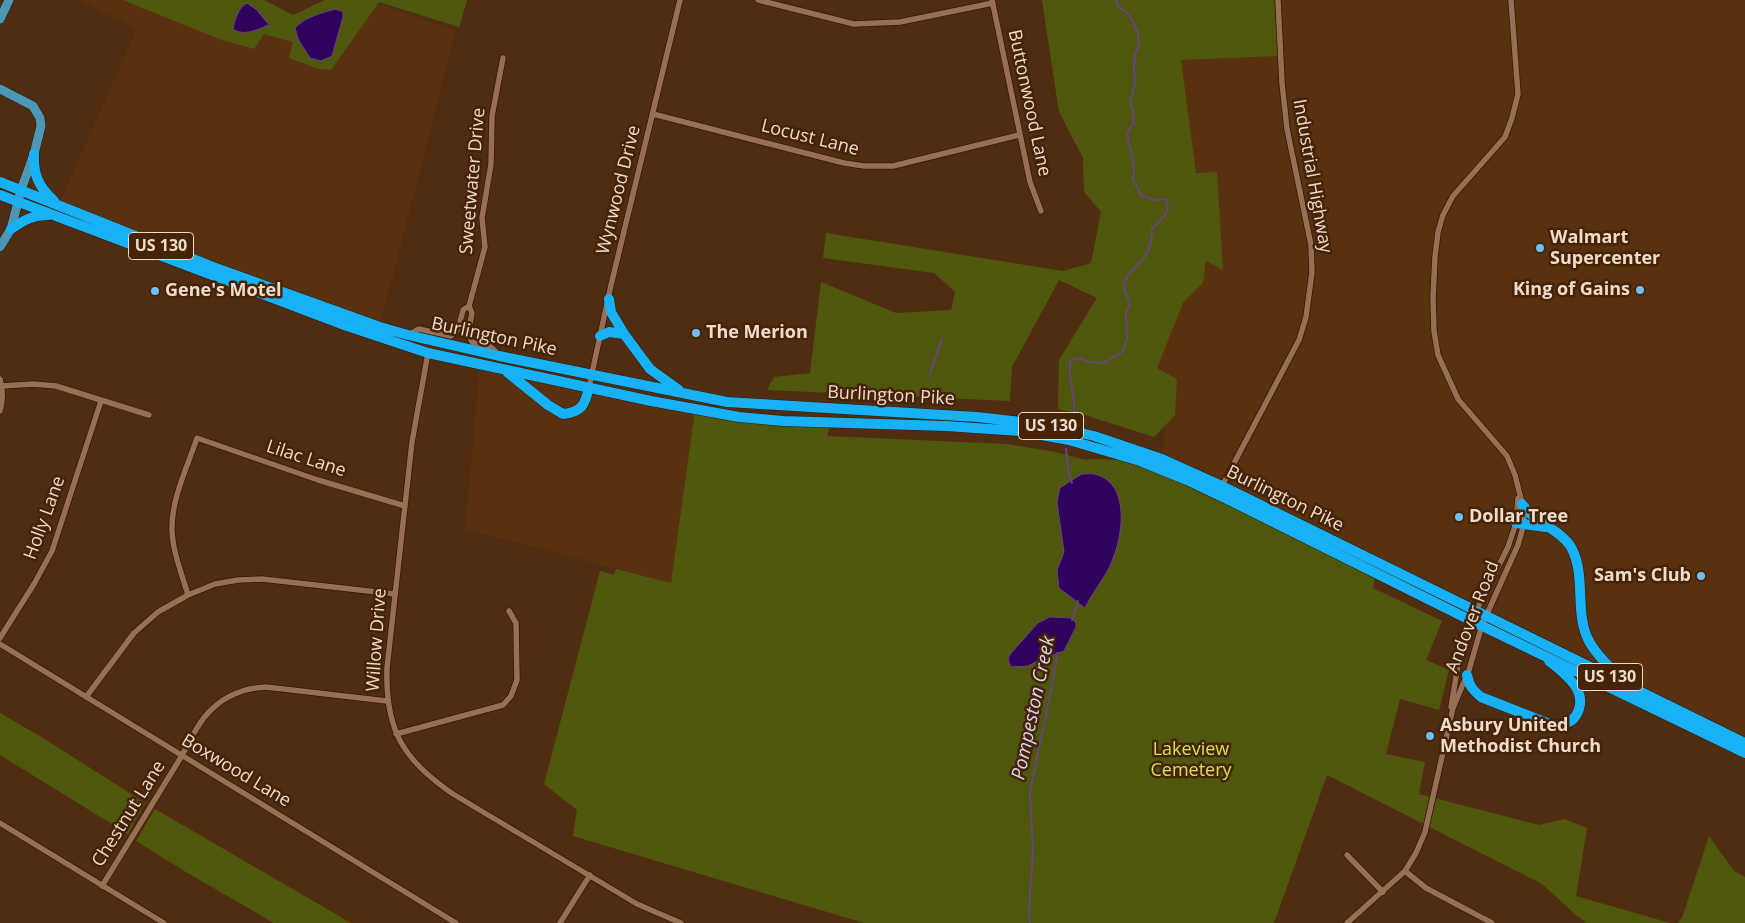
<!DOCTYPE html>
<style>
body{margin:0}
canvas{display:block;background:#502d11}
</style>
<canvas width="1745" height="923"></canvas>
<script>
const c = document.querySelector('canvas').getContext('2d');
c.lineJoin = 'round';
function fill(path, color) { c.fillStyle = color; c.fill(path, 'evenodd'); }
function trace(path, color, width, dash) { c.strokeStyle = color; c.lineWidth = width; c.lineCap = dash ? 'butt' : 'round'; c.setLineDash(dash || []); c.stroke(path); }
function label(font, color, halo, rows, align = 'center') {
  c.font = font + ' "Open Sans",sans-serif'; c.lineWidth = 5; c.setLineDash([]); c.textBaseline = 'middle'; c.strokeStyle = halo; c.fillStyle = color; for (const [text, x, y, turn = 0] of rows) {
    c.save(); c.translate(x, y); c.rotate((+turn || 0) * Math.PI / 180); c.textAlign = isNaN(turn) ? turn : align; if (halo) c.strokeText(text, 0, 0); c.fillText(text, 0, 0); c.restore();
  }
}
const built = new Path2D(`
 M79,0H142L228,35L367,0L455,31L380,327L59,205L137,28Z
 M1137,0H1745V743L1162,459L1170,376L1157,368L1183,303L1200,286L1204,277L1206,261L1210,263L1206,173H1196L1181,67Z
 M480,365L695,410L671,583L465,529Z`);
const green = new Path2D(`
 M123,0H264L293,15L325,0H467L459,27L379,2L331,70L319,69L289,58L293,42L264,34L254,49L219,39Z
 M1042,0H1275L1278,56L1181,60L1196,173L1217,172L1223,270L1206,261L1203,283L1183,303L1157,368L1177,379L1175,415L1154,437L1085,415L1058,409L1059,360L1097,298L1059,280L1012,367L1010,401L767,390L774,377L810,373L821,282L896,313L951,310L955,292L934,273L823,258L826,233L1063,271L1091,263L1101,212L1084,192L1083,158L1059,112Z
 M695,410L831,422L827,436L1006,444L1056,452L1085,460L1093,459L1140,461L1376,572L1373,588L1442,621L1426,660L1449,670L1439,710L1400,699L1386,754L1425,762L1419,794L1539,825L1564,819L1587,828L1576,896L1670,923H1587L1576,915L1542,884L1327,775L1274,923H864L573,836L577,810L544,784L600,571L614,575L616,569L671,583Z
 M0,713L43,738L145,803L128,834L0,755Z
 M155,809L351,923H274L186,872L136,841Z
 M1709,836L1734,871L1745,877V923H1677L1682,918Z`);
const water = new Path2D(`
 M247,3L257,10L269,25C259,29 243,37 233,29C235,19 238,8 247,3Z
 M336,9L343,12V17L332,56L321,61L310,58L298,39L295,28C305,17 321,13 336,9Z
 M1082,474C1087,474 1094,473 1098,475C1130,486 1123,536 1112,561C1106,577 1093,591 1085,608L1059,588L1057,570L1064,552L1057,502L1060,488Z
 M1050,617L1072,618L1076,623V627L1064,651L1041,659L1028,666L1012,667C1008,663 1007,658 1011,653L1038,623Z`);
const stream = new Path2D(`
 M929,376L942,339
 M1073,417C1078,398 1066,379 1071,360L1079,358L1090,362L1103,363L1122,352L1127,339L1126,313L1130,302C1128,297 1125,293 1124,288C1123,274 1140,265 1146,255C1150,248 1152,237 1152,229L1165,215L1168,208L1166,199L1154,200L1141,195L1133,180L1134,168L1127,133L1129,129L1134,124L1133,110L1130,101L1135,84L1134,68L1135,53L1139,47L1138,34L1132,20L1127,13L1118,6L1116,0
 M1066,449L1069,474L1072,483
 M1072,620L1078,601
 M1030,923L1029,911L1033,851L1030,791L1053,680L1057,653`);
const street = new Path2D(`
 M758,0L854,24L900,22L993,3
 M992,0L1030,182L1041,211
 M653,114L844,163L864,166H893L1019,135
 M469,306L472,313L468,333L472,342L491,347L498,354
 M408,335L419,329L451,336L458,330L463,310L469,306L485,247L482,218L491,164L492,116L503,58
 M428,353L412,442L387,668C385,730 403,760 453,794L637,904L681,923
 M0,379C3,390 3,401 0,411
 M2,386L33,384L56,386L149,415
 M589,387L611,285L680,0
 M1222,486L1299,340L1306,317L1312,272L1311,245L1287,129L1282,83L1278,0
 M188,595C182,574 173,553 172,531C171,499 187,468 197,438L318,480L405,506
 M0,638L34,584L52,551L101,401
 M0,644L456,923
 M86,697L134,633L158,612L188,595L215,584L238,580L262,579L395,594
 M1451,707L1459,659L1476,611L1508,547L1516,523L1518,498
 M396,734L503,705L511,696L517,680L516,623L509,611
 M0,823L164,923
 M1347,855L1383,892
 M1405,871L1426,888L1492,923
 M102,886C128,844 153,803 178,762C189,745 196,724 211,710C226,695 244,688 266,687L387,701
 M560,923L590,875
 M1347,923L1405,871L1416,853L1425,832L1453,708L1469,670L1482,625L1518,545L1524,524V511L1515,475L1507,456L1458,399L1438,355L1434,331L1433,297L1435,257L1438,232L1443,215L1453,196L1505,137L1512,118L1518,94L1511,0`);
const primary = new Path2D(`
 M0,19L9,0
 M0,89L33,106L40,118L41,126L34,154L21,190L11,229L0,247`);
const highway = new Path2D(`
 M34,154C33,175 39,187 54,201
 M0,182L213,267L380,327L408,335L499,356L727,402L977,417L1048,425L1094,436L1162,459L1222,486L1745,743
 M0,195L347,326L428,353L651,401L739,417L783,421L946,426L1019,431L1069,440L1140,461L1187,480L1231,501L1472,621L1745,753
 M11,229C24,220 33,215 49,215
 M609,299L611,312L624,334
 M600,336L609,332L624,334L650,369L679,390
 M507,372L548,405L563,414C582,412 585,405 589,387
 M1522,504C1526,509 1530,514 1535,518C1547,527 1563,534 1571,547C1586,574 1575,609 1587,637C1594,653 1609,666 1621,679
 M1516,523L1545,527
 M1467,675C1469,686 1473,690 1481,697L1552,725C1556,725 1561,725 1564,724C1579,720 1584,702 1577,689C1571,678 1559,669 1549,661`);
const markers = [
 [1540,248,5,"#6ec2f3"],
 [1640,290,5,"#6ec2f3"],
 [155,291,5,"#6ec2f3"],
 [696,333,5,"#6ec2f3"],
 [1459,517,5,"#6ec2f3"],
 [1701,576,5,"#6ec2f3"],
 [1430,736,5,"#6ec2f3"]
];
const shields = [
 [161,246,65],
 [1051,426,65],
 [1610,677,65]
];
const shieldNames = [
 ["US 130",161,246],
 ["US 130",1051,426],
 ["US 130",1610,677]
];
const streetNames = [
 ["Buttonwood Lane",1029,103,78],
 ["Locust Lane",810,138,14],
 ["Industrial Highway",1312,176,80],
 ["Sweetwater Drive",473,181,-85],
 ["Wynwood Drive",619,190,-76],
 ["Burlington Pike",494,337,12],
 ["Burlington Pike",891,396,3],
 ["Lilac Lane",306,459,18],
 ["Burlington Pike",1285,499,26],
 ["Holly Lane",45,518,-70],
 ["Andover Road",1473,617,-69],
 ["Willow Drive",377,640,-86],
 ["Boxwood Lane",236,771,31],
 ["Chestnut Lane",129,814,-58]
];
const poiNames = [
 ["Walmart",1550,238],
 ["Supercenter",1550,259],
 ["King of Gains",1630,290,"right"],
 ["Gene's Motel",165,291],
 ["The Merion",706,333],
 ["Dollar Tree",1469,517],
 ["Sam's Club",1691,576,"right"],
 ["Asbury United",1440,726],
 ["Methodist Church",1440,747]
];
const parkNames = [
 ["Lakeview",1191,750],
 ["Cemetery",1191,771]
];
const waterNames = [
 ["Pompeston Creek",1034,708,-78]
];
fill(built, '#5a310f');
fill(green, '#4f570d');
fill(water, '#2e025d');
trace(water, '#68437e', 1);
trace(stream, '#68437e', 2);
trace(street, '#301703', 7);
trace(primary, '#301703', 10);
trace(highway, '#301703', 11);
trace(street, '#976f53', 5.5);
trace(primary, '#4b97b5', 9);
trace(highway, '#18b1f6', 10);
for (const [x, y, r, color] of markers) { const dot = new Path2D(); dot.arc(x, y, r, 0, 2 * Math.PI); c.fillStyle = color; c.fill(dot); trace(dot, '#452306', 2); }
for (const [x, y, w] of shields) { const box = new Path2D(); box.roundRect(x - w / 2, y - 13.5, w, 27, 4); c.fillStyle = '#452306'; c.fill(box); trace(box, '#f1dbcb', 1); }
label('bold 16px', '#f1dbcb', null, shieldNames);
label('18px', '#f1dbcb', '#452306', streetNames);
label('bold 18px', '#f1dbcb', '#452306', poiNames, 'left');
label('18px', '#d2e451', '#452306', parkNames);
label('italic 19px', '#dcd6ef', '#452306', waterNames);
</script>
